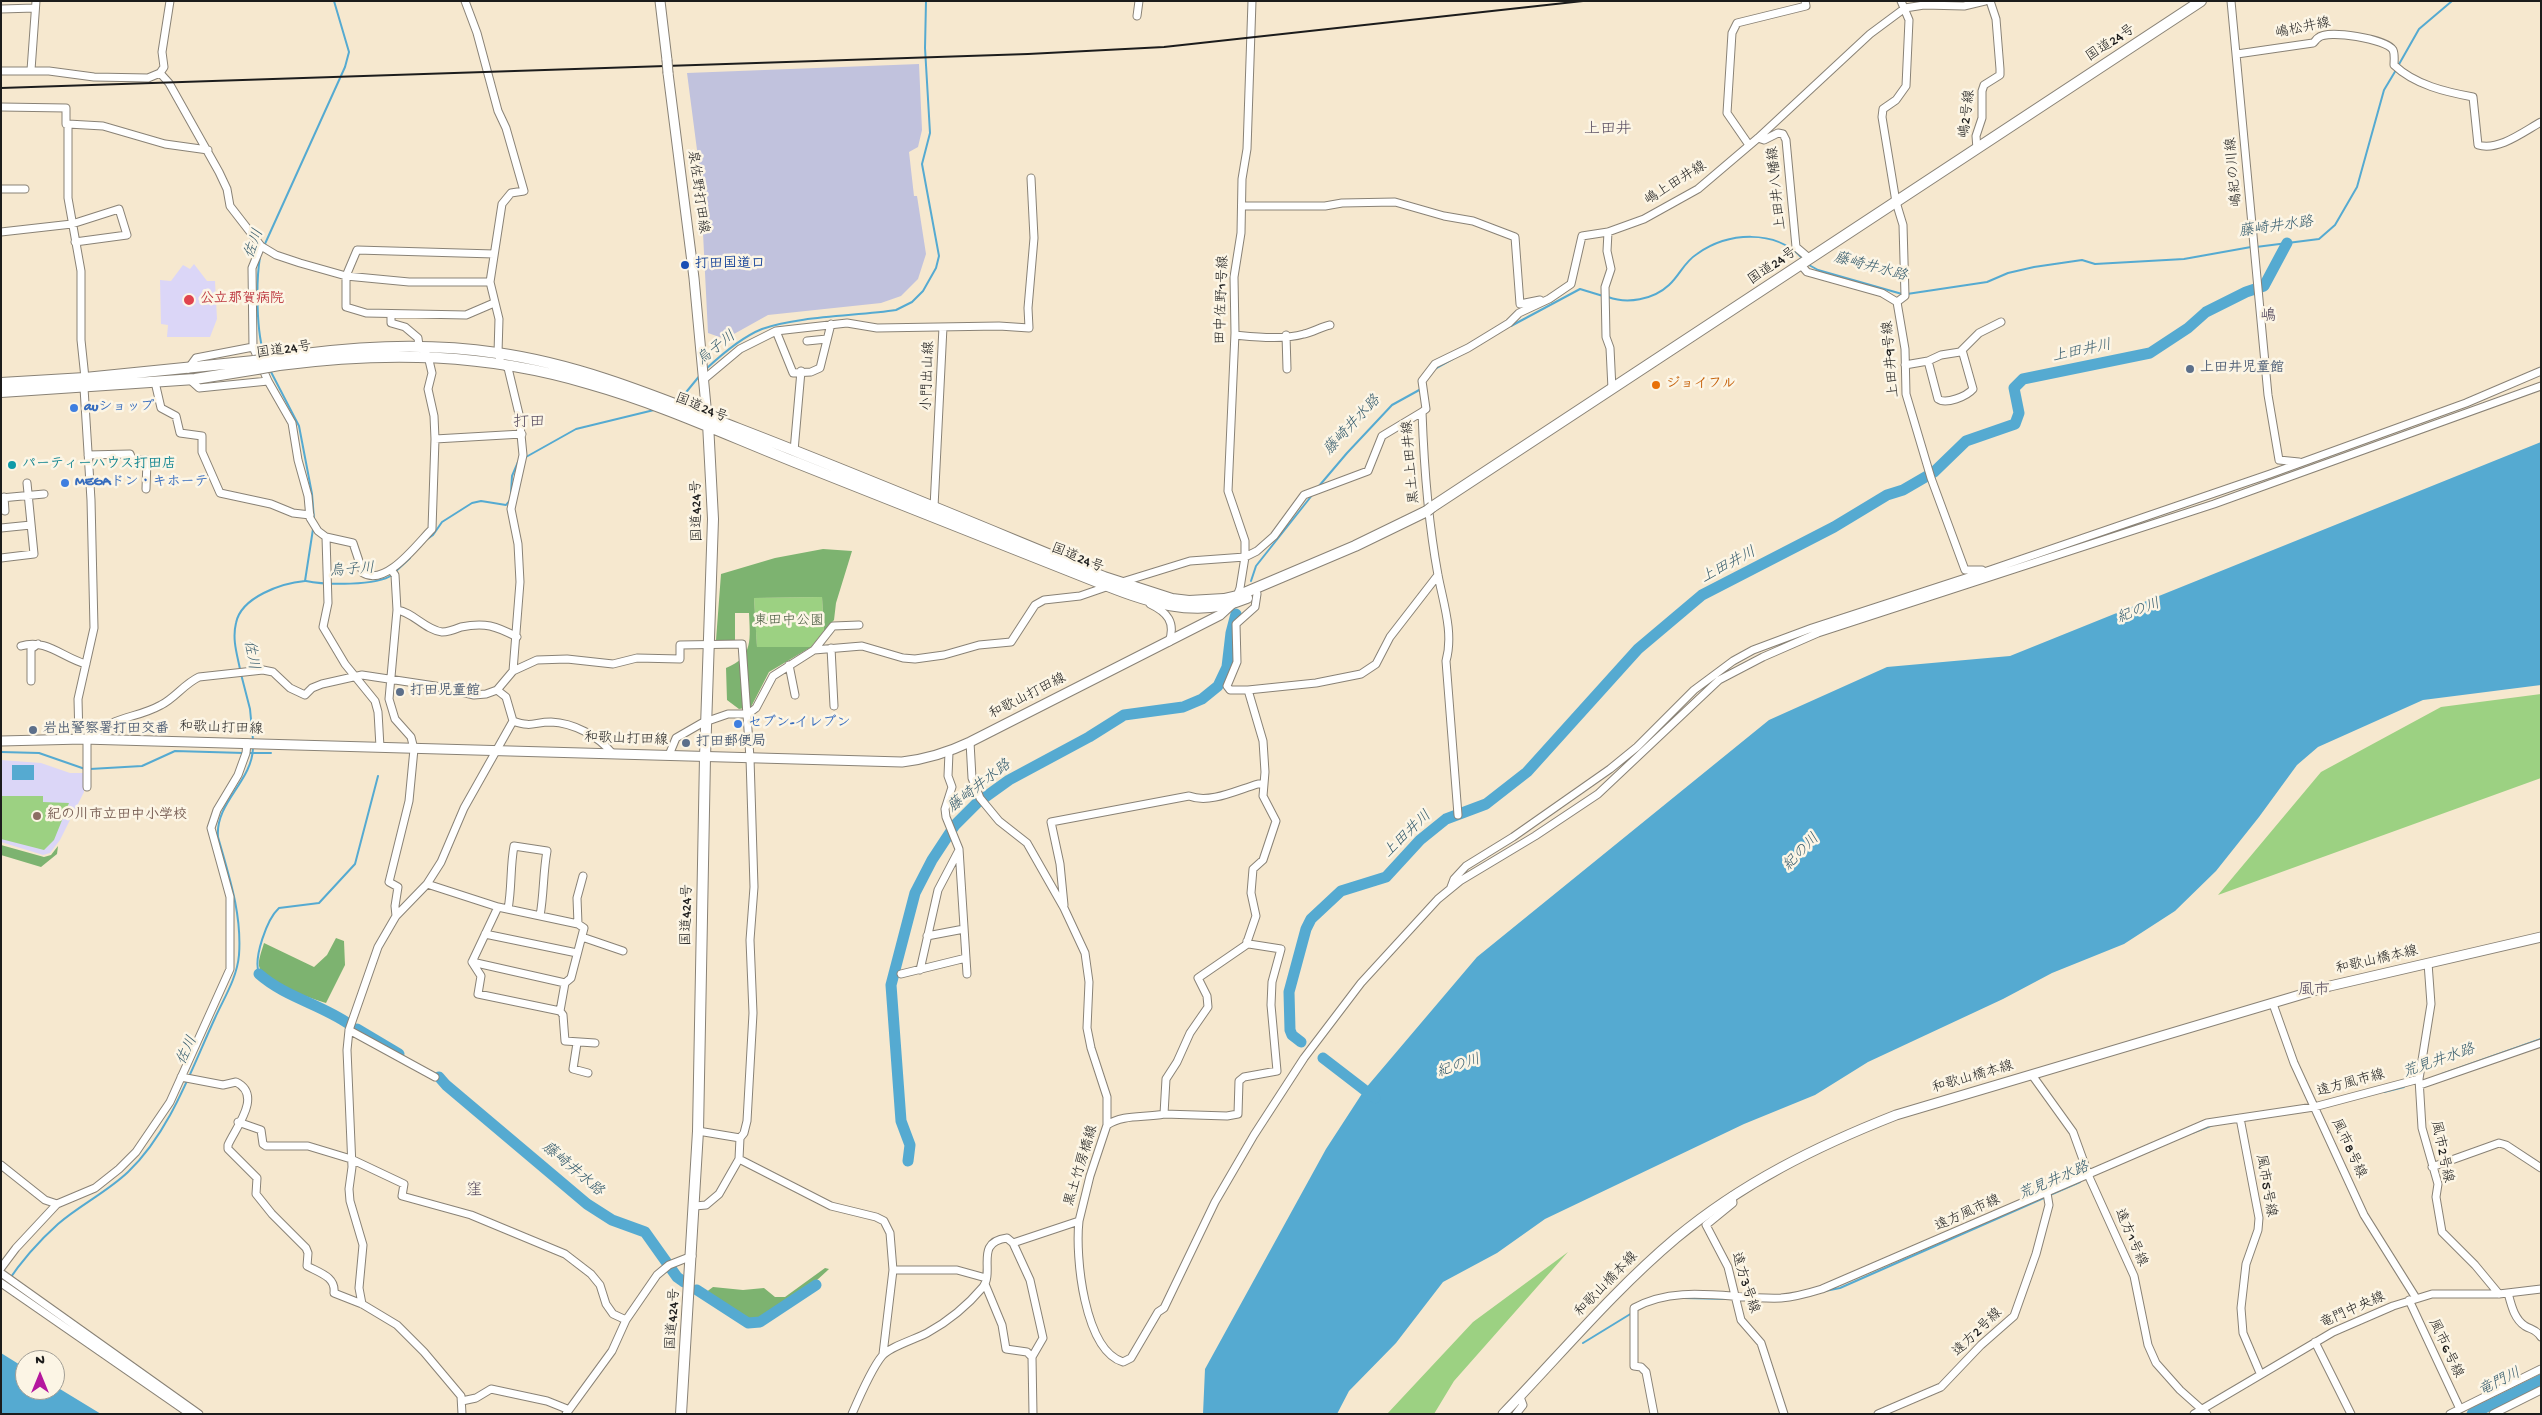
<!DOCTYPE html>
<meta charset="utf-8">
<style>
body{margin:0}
#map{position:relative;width:2542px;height:1415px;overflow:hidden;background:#f6e8cf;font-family:"Gochi Hand",sans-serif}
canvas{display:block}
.frame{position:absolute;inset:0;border:2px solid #1c1c1c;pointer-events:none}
.north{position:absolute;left:15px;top:1350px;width:50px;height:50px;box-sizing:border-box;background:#fcf5e5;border:1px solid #a29e95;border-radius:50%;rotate:0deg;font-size:14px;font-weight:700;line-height:20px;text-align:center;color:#1c1c1c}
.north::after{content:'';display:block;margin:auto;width:18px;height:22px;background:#b5179e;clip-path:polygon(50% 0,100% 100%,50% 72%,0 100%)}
</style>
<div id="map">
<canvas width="2542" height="1415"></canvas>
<div class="frame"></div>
<div class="north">N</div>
</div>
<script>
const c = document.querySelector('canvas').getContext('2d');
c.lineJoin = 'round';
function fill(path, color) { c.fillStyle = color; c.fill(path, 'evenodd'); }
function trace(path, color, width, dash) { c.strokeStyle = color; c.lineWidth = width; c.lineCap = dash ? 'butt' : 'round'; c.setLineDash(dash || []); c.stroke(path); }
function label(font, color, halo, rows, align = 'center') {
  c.font = font + ' "Gochi Hand","Klee One",sans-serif'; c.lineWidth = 5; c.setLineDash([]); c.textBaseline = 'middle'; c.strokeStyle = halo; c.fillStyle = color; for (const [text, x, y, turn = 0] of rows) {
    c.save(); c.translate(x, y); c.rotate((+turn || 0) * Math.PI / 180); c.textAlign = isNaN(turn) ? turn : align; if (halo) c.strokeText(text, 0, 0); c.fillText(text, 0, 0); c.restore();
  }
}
const built = new Path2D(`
 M194,264L207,281H215L217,319L210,337H167L168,325L161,324L160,280L171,281L183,265L190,269Z
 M1,760L41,763L70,773H84V792L60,840L50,853L43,855L1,842Z`);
const industrial = new Path2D(`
 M919,64L922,130L918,147L909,152L914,196H917L926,254L918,279L901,296L881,303L768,315L725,339L708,333L700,173L687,73Z`);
const green = new Path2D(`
 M822,597L824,631L811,647L757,648L754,598Z
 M2541,694V778L2218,895L2321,772L2441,707Z
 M1,796H43V802L69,803L54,840L44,850L1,839Z
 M1568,1252L1454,1381L1434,1414H1387L1473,1322Z`);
const forest = new Path2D(`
 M823,549L852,551L836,603L834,620L824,631L822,597L754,598L757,647H811L769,672L751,707L739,709L727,700L726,668C754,657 750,638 749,613H735V640H716L721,574L775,558Z
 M1,845L44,857L51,855L58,846L57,854L41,867L1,855Z
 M336,938L344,941L345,965L326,1003C311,998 262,983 259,966C258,960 262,950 264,943L314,967L327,955Z
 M825,1268L829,1269C815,1283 767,1322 748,1319C734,1316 717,1300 705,1293L713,1287L743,1290L764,1288L775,1297H785Z`);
const water = new Path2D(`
 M2541,442V685L2423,700L2318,747L2297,765L2259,817L2216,871L2175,911L2124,944L2052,973L2003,999L1868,1062L1815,1095L1744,1124L1545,1219L1497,1253L1443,1282L1396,1343L1349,1391L1337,1414H1203L1205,1369L1326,1149L1365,1089L1477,957L1769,720L1887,667L2010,656Z
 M12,765H34V780H12Z
 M1,1353L25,1368V1390H55V1386L101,1414H1Z`);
const stream = new Path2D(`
 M2398,66L2419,29L2452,1
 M264,246L345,67L349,52L334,1
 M2256,247L2319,239L2335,225L2357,187L2384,90L2396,70
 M260,257C256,281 256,334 265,357
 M1809,265L1818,270L1902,294
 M1907,294L1987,282L2008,273L2034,267L2082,260L2095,264L2184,259L2251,247
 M1608,297C1627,304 1653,300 1669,285C1680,275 1684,262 1697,254C1728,232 1775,229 1802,258
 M1511,326L1580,289L1603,296
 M706,369C721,355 742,337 762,329C798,316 857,316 896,310L912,302L923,291L936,268L939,256L922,164L930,133L925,48L926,1
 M1435,369L1453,359
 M270,370L299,426L312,494L314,519
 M674,400L683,396L701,374
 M526,457L576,429L654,410
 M1319,486L1347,453L1392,405L1421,389
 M511,493L512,476L518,462
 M426,540L433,535L442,522L472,503L481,501L506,505L510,500
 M395,572L410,558
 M306,581C325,585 377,586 392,575
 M1251,581L1256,566L1313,494
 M240,669C237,654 232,639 236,623C241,597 282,583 305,581L313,529
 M241,674L250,709L253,740
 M1,752L39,753L85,769
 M249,753H271
 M90,769L142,766L175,751L244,753
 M259,974C253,958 267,919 279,908L319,903L355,864L378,776
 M2442,1074L2541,1039
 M2384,1092L2404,1087
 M2192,1133L2213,1125
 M2050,1195L2080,1182
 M6,1284C20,1263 39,1241 58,1224C80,1205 107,1192 128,1172C170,1132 191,1070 215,1018C224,998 237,978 239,955C242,914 229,876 218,837C215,802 252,782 253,748
 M1825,1291L1840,1288L2046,1197
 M1684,1298L1729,1299
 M1583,1343L1632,1313`);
const river = new Path2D(`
 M259,974C285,997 320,1004 349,1024
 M357,1029L399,1054
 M1301,1042L1292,1035L1290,1030L1289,992L1306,929L1311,919L1341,891L1386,877L1420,840L1446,819L1486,804L1527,772L1638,649L1702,595L1834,527L1887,495L1903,490L1934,472L1966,441L2015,424L2019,413L2014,388L2023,379L2150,353L2188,328L2206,312L2246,292L2264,286L2287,243
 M1323,1058L1375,1098
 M439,1077L446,1085L587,1204L612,1220L645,1232L677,1277L684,1282
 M908,1161L910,1145L901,1121L891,985L915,893L932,860L955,825L977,803L1009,780L1089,737L1124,715L1183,707L1202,699L1218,686L1227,667L1231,633L1236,614
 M697,1290L748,1323L760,1322L816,1285
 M2472,1414L2541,1380`);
const minor = new Path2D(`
 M465,1L477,33L498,111L506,128L524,191L511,193L502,204L490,282L499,319L498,353L501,363L508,368L519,414L523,455L511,509L518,544L520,582L513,671
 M2231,1L2268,395L2279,460
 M1,9L35,8
 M1137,16L1139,1
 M2237,54L2313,43C2315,42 2316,39 2318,38C2327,29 2387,39 2393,50C2395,54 2394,61 2394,65C2415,85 2446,92 2473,97L2478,145C2499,151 2523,132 2541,122
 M31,70L36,1
 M1,71H49L94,77L148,78L160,73L164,67L162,52L170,1
 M160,73L169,83L219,172L227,189L230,206L261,246L276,255L300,263L346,276L409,282H490
 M1,107L66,108V124H68V198L81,271V340L85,378L84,388L91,500L94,628L78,699L79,739
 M68,124L103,126L165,144L208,150
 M1758,138L1764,140L1778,133L1783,134L1786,140L1796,247L1810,259
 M1749,145L1727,113L1732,33L1737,23L1806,6L1805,1
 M1977,149L1976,136L1982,118V91L1984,85L2000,75V69L1996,19L1990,1
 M1,189H25
 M1242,206H1325L1342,203L1395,202L1444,216L1473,221L1515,237L1520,304L1540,300
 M1,232L72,224L119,209L127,235L75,242
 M1608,232L1607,251L1611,269L1605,287L1606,337L1610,348L1612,389
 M261,246L252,268L253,347L268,381L292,423L298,460L308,496L310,518L318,531L326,537L328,603L323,627L345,664L375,701L378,712L380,747
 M494,254L357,250L346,276V307L366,313L466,315L494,303
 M1801,265L1807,272L1882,293L1897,302L1905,349L1906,394L1931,478L1965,570H1982
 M1897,302L1905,296L1903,225L1896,202L1882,117L1883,109L1896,100L1906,86L1909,20L1901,1
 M776,331L793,373L811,372L820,368L831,324
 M1235,335C1257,337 1283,340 1304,334C1313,332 1321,327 1330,325
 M1286,335L1287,369
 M807,341L827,339
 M1928,361L1938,399C1946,405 1967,396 1973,389L1962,350
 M1905,365L1928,361L1941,355L1960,352L1979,333L2001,322
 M188,369L196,358L253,347
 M189,379L199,388L268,381
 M703,380L740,349L776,331L847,323L877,328L999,326L1029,328L1028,308L1034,238L1031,178
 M155,382L161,408L176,416L180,433L202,436V452L220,493L271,504L293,513L310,515
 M1422,412L1426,409L1422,381L1435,364L1468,348L1509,323L1519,313L1549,299L1571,284L1582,236L1608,232L1644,219L1698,189L1758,138L1870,34L1905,8L1924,5L1964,6L1985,1
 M435,439L522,434
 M794,451L801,371
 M88,455L130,454L132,459L147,460L146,489
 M2279,460L2299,462
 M4,497L5,511
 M1,498L44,494
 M934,507L943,327
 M1,528L31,525
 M326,537L353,543L363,573C386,587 417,544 432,529L435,439L434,416L428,389L432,373L428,356L419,346L418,338L405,327L391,323V314
 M1,558L34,554L27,483
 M392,571L395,575L397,610L389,699L395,719L411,737L414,749L409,801L389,882L398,887L395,906L396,916
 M1122,582L1190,561L1245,557L1257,551L1274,536L1304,495L1368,471L1382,436L1422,412C1424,467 1428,521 1438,575C1443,602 1454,633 1446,661L1458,815
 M1237,596L1240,588L1245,557V541L1228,491L1235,333L1234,277L1241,233L1242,179L1247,149L1252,1
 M1150,604C1167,612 1176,622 1169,642
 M397,610C413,612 425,630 442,632C448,632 456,629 461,627C485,622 496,626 517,637
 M21,646C46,638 63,658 86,664
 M831,648L834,706
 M814,650L833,626L859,625
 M789,665L795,695
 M31,681V649L38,644
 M1248,690L1316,683L1361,674L1376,664L1390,637L1438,575
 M513,721C532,728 534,722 551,722C574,723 598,736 612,753
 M91,739C114,714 134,720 161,705C175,698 184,684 199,677L263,670L273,672L290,688L305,695L312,688L322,684L362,675L435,686L474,695L486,694L497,690L513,671L537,660L567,659L613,664L637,658L680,659V645L742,644L750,758L754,887L750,940L753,1013L747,1121L744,1133L740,1138L739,1159L719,1194L706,1205L695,1206
 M970,742L972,778L980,798L999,821L1027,843L1064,908L1085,953L1089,982L1087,1028L1091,1048L1107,1097V1125
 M949,752L948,776L952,787L945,809L946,817L959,849L967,974
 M669,755L676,738L702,723L728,714H748L756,708L773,676L814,650L862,646L903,658L915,659L944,655L979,645L1011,642L1035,605L1044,600L1080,596L1109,586
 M87,787V739
 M427,884L498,907
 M1451,887L1454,879L1466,866L1513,837L1610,769L1637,747L1694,690L1733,661L1753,650L1812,628L1990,570L2270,474L2466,403L2541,371
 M1064,905L1060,864L1051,822L1189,796C1210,804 1237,790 1258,784H1264
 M498,907L578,924L584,928L571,978L565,983L472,962Z
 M508,909C512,888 510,867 514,846L547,851C543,873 544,893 540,916
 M578,924L577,898L583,876
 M485,934L577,953
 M927,936L964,929
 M582,937L623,951
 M472,962L481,976L478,994L560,1011
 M2428,963L2431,1004L2419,1079L2422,1128L2438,1184L2436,1197L2442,1232L2475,1265L2499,1294
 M920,970L938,890L959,850
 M901,974L966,958
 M565,983L560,1011L563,1015L565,1041L595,1043
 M2273,1004L2294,1063L2364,1215L2416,1298
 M349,1030L435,1077
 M577,1043L573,1069L588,1073
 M2032,1075L2073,1132L2090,1179L2134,1276L2148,1345L2156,1363L2180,1390L2207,1414
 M181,1077L223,1085L236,1082C263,1095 236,1127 228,1145V1149L257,1178L256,1194L272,1214L306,1248L308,1253L307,1266C320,1273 336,1277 334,1293L362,1304L397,1325L424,1352L461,1396L462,1414
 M2420,1085L2541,1043
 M1164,1114L1227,1116L1238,1114L1239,1081L1244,1077L1277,1071L1271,1005L1272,982L1281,949L1249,944L1247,941
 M2240,1118L2259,1218L2258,1230L2246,1264L2241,1308L2243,1333L2260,1373
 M238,1122L261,1130L263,1144L266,1146H308L351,1159L404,1184L402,1196L471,1215L565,1254L591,1274L600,1285L606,1304L613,1314L626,1320
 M698,1131L740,1138
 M739,1159L831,1206L876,1217L884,1221L890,1233L893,1270L883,1354
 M1,1165L45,1200L57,1204
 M2432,1167L2499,1143L2506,1145L2541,1168
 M1732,1196L1733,1203L1706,1225L1728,1267L1741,1320L1761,1343L1784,1414
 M1079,1221C1075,1256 1084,1350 1123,1362L1131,1358L1158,1312L1164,1308L1215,1202L1254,1135L1304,1058L1361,983L1438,899L1460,881L1535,836L1598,794L1719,680L1763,657L1818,633L2214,504L2541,386
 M1013,1243L1030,1280L1043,1338L1032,1357L1033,1414
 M1,1268L16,1248L57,1204L95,1188L119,1169L136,1152L170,1102L230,969V897L211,828L217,810L238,775L246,753L247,743
 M893,1270H957L986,1278
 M1,1273L199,1414
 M1,1283L190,1414
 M985,1284L1002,1325L1006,1349L1027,1352L1032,1357
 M2508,1293C2511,1304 2514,1319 2525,1326C2532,1330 2536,1329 2541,1337
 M2409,1300L2460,1409
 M362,1304L359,1288L363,1245L350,1201L349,1189L352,1167L347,1050L349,1030L378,947L396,916L427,884L441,862L464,808L513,721L506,697L497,690
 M2315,1342L2351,1414
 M462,1401L476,1398L491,1389L547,1401L567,1409
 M566,1414L612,1351L626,1320L657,1275L669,1265L692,1256
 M852,1414C858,1400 873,1367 882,1356C889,1347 916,1339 927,1333C949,1321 967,1306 983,1287C995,1271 974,1242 1007,1238L1013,1243L1079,1221L1090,1176L1107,1125C1123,1114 1145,1118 1164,1114L1166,1079L1177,1062L1190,1033L1208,1007L1207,996L1198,978L1246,945L1256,916L1251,893L1253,869L1263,860L1276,821L1263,796L1265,772L1263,741L1248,690H1230L1227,686L1237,662L1236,624L1255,607L1257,594
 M1516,1414L1523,1405L1520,1397
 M1654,1414L1646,1372L1641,1367L1634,1366V1308C1679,1283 1732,1300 1781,1298C1795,1297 1809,1293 1822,1289L2207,1123L2314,1107L2419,1079
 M1878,1414L1941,1387L1981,1345L2014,1316L2036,1254L2049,1205L2047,1193
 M2194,1414L2333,1332L2393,1306L2432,1294H2499L2541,1289
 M2450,1414L2541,1369
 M2493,1414L2541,1390`);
const major = new Path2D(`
 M660,1L667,60
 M668,73L694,278L707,417
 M1,741L83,739L902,762C927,759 947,753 970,742L1220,615L1234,602
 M1503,1414C1560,1355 1613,1291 1676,1238C1742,1183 1817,1146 1896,1115L2330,986L2541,937`);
const highway = new Path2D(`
 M275,358C349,347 422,342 497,353C582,365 659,398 739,429C861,476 982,527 1104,577L1172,599L1189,601L1224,599L1237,596L1355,546L1427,511
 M279,365C387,351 486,353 590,384C661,404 727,435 795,462C895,502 995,542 1095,581C1145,601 1195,620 1247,598
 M1,383L85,378L254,361
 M1,392L195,379L257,369
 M1432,507L2201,1
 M681,1414L698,1131L705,757L713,519L708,423`);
const rail = new Path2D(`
 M1,88L1028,54L1164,47L1583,1`);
const majorBridge = new Path2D(`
 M667,60L668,73`);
const highwayBridge = new Path2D(`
 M254,361L275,358
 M257,369L279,365
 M1427,511L1432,507`);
const markers = [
 [685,265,5,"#1a4fb4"],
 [189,300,6,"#e0444e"],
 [2190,369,5,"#5c6f8a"],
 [1656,385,5,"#e8710a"],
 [74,408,5,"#3f7fe0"],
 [12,465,5,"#0f9aa8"],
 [65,483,5,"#3f7fe0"],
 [400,692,5,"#5c6f8a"],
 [738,724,5,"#3f7fe0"],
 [33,730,5,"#5c6f8a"],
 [686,743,5,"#5c6f8a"],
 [37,816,5,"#8d6e63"]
];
const streetNames = [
 ["嶋松井線",2303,29,-12],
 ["国道24号",2111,44,-33],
 ["嶋2号線",1968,114,-83],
 ["嶋紀の川線",2235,172,-95],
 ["嶋上田井線",1676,184,-32],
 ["上田井八幡線",1778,188,-96],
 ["泉佐野打田線",697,192,82],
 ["国道24号",1773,267,-34],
 ["田中佐野1号線",1223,300,-88],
 ["国道24号",284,351,-8],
 ["上田井9号線",1892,359,-95],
 ["小門出山線",929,376,-88],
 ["国道24号",701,409,22],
 ["黒土上田井線",1412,462,-95],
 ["国道424号",698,511,-91],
 ["国道24号",1077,559,22],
 ["和歌山打田線",1028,697,-27],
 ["和歌山打田線",221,729,2],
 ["和歌山打田線",626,740,2],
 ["国道424号",688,915,-89],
 ["和歌山橋本線",2377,961,-13],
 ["和歌山橋本線",1973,1078,-16],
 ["遠方風市線",2351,1084,-15],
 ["風市8号線",2348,1149,65],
 ["風市2号線",2441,1152,78],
 ["黒土竹房橋線",1082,1166,-73],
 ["風市5号線",2265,1186,80],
 ["遠方風市線",1968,1214,-24],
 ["遠方1号線",2130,1238,66],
 ["遠方3号線",1744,1283,72],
 ["和歌山橋本線",1607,1285,-46],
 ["竜門中央線",2353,1311,-24],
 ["国道424号",674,1319,-86],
 ["遠方2号線",1978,1333,-44],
 ["風市6号線",2445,1349,65]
];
const transitNames = [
 ["打田国道口",695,265]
];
const healthNames = [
 ["公立那賀病院",200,300]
];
const serviceNames = [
 ["上田井児童館",2200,369],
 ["打田児童館",410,692],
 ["岩出警察署打田交番",43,730],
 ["打田郵便局",696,743]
];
const foodNames = [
 ["ジョイフル",1666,385]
];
const shopNames = [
 ["auショップ",84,408],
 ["MEGAドン・キホーテ",75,483],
 ["セブン-イレブン",748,724]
];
const cultureNames = [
 ["パーティーハウス打田店",22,465]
];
const parkNames = [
 ["東田中公園",789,622]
];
const educationNames = [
 ["紀の川市立田中小学校",47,816]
];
const waterNames = [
 ["藤崎井水路",2276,228,-8],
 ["佐川",255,244,-70],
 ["藤崎井水路",1870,268,15],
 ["烏子川",717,349,-38],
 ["上田井川",2082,352,-12],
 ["藤崎井水路",1353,426,-47],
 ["上田井川",1729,566,-28],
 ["烏子川",352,571,-4],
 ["紀の川",2139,612,-21],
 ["佐川",250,655,80],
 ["藤崎井水路",980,787,-38],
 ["上田井川",1408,835,-44],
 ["紀の川",1802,853,-46],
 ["佐川",188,1051,-65],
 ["荒見井水路",2439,1062,-19],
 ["紀の川",1459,1067,-18],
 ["藤崎井水路",572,1170,40],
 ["荒見井水路",2054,1182,-23],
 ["竜門川",2500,1383,-26]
];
const quarterNames = [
 ["上田井",1608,131],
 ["嶋",2268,318],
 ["打田",529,424],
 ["風市",2314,992],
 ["窪",474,1192]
];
fill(built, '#dbd6f7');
fill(industrial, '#c1c2dd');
fill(green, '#9cd182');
fill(forest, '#7db370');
fill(water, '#55aad1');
trace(stream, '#55aad1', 2);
trace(river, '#55aad1', 11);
trace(minor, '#898276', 9);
trace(major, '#898276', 11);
trace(highway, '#898276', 12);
trace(minor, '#fff', 7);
trace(major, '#fff', 9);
trace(highway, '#fff', 10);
trace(rail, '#1c1c1c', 2);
trace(majorBridge, '#898276', 11, []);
trace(highwayBridge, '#898276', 12, []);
trace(majorBridge, '#fff', 9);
trace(highwayBridge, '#fff', 10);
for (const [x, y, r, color] of markers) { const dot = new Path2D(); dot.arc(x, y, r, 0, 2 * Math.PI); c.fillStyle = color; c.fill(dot); trace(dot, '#fcf5e5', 2); }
label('14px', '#1c1c1c', '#fcf5e5', streetNames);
label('bold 14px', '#164399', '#fcf5e5', transitNames, 'left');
label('bold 14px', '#be3a42', '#fcf5e5', healthNames, 'left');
label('bold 14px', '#4e5e75', '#fcf5e5', serviceNames, 'left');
label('bold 14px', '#c56008', '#fcf5e5', foodNames, 'left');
label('bold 14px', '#366cbe', '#fcf5e5', shopNames, 'left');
label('bold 14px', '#0d838f', '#fcf5e5', cultureNames, 'left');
label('14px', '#495b40', '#fcf5e5', parkNames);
label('bold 14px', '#785e54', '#fcf5e5', educationNames, 'left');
label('italic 15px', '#365c6d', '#fcf5e5', waterNames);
label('16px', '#574b5f', '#fcf5e5', quarterNames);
</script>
